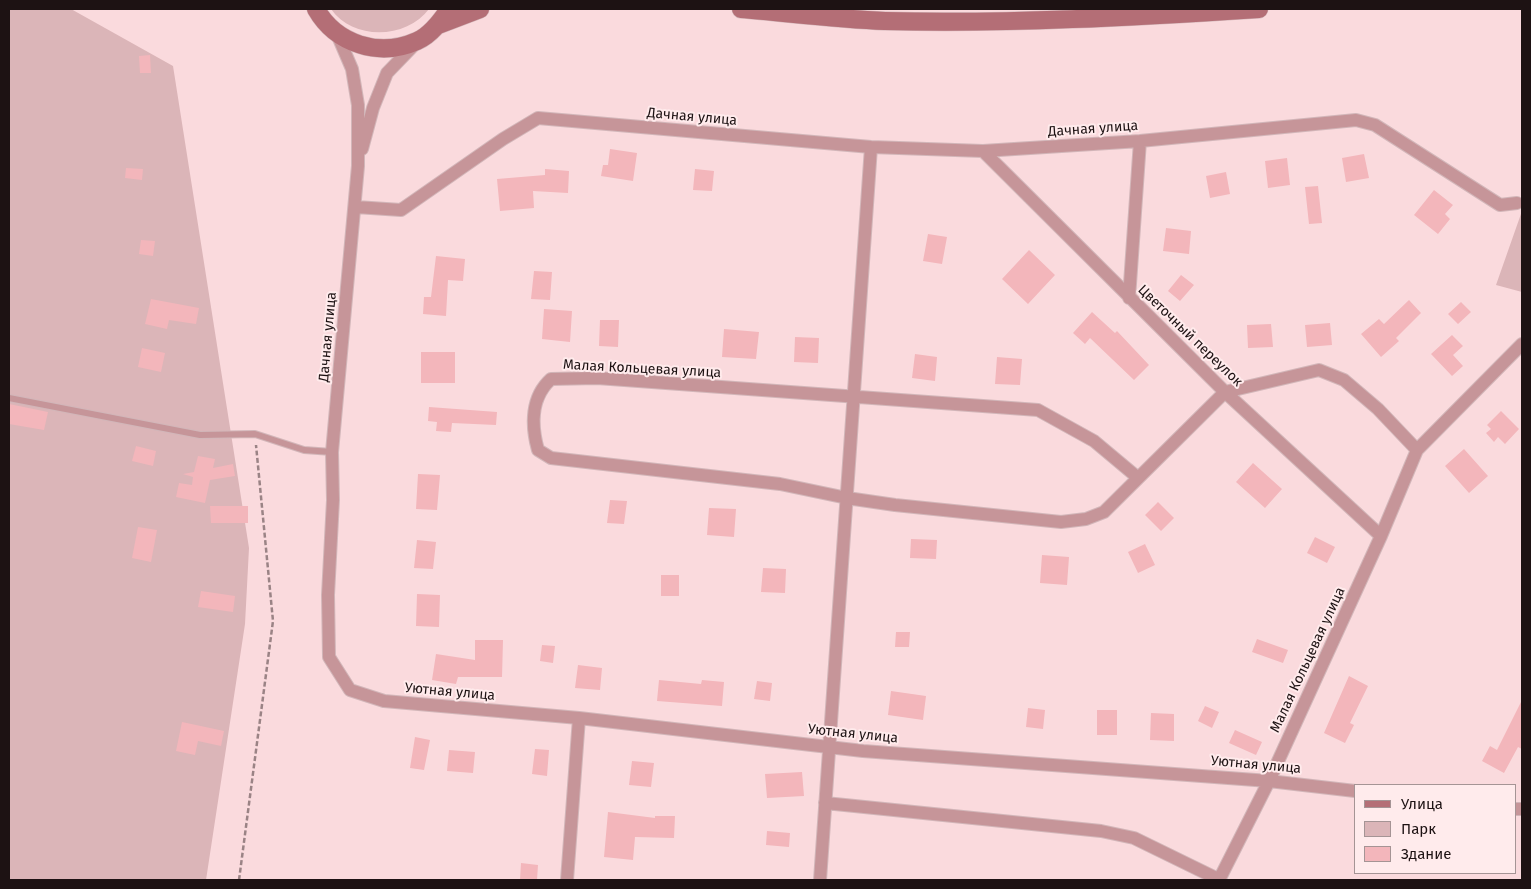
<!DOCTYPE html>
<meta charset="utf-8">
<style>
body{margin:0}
#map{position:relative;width:1531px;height:889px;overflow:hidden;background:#fadadd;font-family:"Fira Sans",sans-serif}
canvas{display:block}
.frame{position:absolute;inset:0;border:10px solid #1d1213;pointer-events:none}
.legend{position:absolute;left:1354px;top:784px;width:162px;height:90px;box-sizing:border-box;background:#ffebec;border:1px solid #a59495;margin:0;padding:6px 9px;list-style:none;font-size:15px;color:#1d1213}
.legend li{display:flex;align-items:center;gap:10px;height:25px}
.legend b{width:25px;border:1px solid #a59495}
</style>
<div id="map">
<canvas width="1531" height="889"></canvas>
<div class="frame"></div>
<ul class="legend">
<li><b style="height:6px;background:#b46e76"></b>Улица</li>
<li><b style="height:14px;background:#dbb5b8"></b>Парк</li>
<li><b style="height:14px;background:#f3b6bb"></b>Здание</li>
</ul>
</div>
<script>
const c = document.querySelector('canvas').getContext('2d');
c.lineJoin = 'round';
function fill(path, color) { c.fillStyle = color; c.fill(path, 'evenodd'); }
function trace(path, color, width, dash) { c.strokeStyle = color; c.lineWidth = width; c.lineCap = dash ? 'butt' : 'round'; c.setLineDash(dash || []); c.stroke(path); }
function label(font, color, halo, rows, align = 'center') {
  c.font = font + ' "Fira Sans",sans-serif'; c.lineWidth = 4; c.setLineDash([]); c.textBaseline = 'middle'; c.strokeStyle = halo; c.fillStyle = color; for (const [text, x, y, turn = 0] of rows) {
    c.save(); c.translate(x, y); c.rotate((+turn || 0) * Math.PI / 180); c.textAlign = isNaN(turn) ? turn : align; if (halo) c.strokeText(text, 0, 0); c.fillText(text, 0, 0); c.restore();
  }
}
const green = new Path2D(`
 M9,9H71L173,66L249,548L245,624L206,880H9Z
 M331,9H429C407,39 353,41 331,9Z
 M1522,211V292L1496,285Z`);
const building = new Path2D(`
 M150,55L151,73H140L139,56Z
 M610,149L637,153L633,181L601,176L603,165H608Z
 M1364,154L1369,178L1346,182L1342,158Z
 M1287,158L1290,185L1268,188L1265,161Z
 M126,168L143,169L142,180L125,178Z
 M545,169L569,171L568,193L533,191L534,208L500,211L497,179L545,175Z
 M695,169L714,171L712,191L693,190Z
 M1226,172L1230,194L1210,198L1206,176Z
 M1318,186L1322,223L1309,224L1305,187Z
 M1434,190L1453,205L1445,214L1450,219L1438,234L1414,215Z
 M1166,228L1191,231L1189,254L1163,251Z
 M928,234L947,237L942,264L923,261Z
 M141,240L155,241L153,256L139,254Z
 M1029,250L1055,275L1028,304L1002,279Z
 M436,256L465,259L463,281L448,280L446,316L423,314L424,297H431Z
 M534,271L552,272L550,300L531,299Z
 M1181,275L1194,285L1180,301L1168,291Z
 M151,299L199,308L196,324L169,320L167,329L145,324Z
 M1409,300L1421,313L1396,338L1399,341L1381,357L1361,334L1379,319L1384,324Z
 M1461,302L1471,312L1458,324L1448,314Z
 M544,309L572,311L570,342L542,339Z
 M1092,312L1115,333L1117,331L1149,365L1134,380L1090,338L1085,344L1073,333Z
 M600,320H619L618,347L599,346Z
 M1330,323L1332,345L1307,347L1305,325Z
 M1271,324L1273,347L1248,348L1247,325Z
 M724,329L759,332L756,359L722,357Z
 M1452,335L1463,346L1453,355L1463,366L1452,376L1431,354Z
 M795,337L819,338L818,363L794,362Z
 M142,348L165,353L161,372L138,367Z
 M421,352H455V383H421Z
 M915,354L937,357L935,381L912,378Z
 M997,357L1022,359L1020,385L995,384Z
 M9,404L48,412L44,430L9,424Z
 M429,407L497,412L496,425L452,423L451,432L436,431L437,422L428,421Z
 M1501,411L1519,429L1505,444L1498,437L1494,442L1486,433L1491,429L1487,425Z
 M136,446L156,451L153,466L132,461Z
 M1464,449L1488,476L1469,493L1445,466Z
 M198,456L215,459L213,468L233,464L235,476L210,480L205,503L176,497L179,483L192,485L193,477L183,474L194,472Z
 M1253,463L1282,489L1265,508L1236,482Z
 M418,474L440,475L437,510L416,509Z
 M610,500L627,501L624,524L607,523Z
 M1158,502L1174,518L1161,531L1145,515Z
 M210,506H248V523H211Z
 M709,508L736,509L734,537L707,535Z
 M138,527L157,530L151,562L132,558Z
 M1315,537L1335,547L1327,563L1307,553Z
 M911,539L937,540L936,559L910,558Z
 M417,540L436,542L433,569L414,568Z
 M1145,544L1155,565L1138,573L1128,552Z
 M1042,555L1069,557L1067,585L1040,583Z
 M763,568L786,569L785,593L761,592Z
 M661,575H679V596H661Z
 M201,591L235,596L233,612L198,607Z
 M417,594L440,595L439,627L416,626Z
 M896,632H910L909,647H895Z
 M1257,639L1288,650L1283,663L1252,652Z
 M475,640H503L502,677H458L456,684L432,680L436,654L475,660Z
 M542,645L555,646L553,663L540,661Z
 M578,665L602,668L600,690L575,688Z
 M1349,676L1368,686L1350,723L1354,725L1345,743L1324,733Z
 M659,680L701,684L702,680L724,682L722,706L657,701Z
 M757,681L772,683L770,701L754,699Z
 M891,691L926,696L923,720L888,715Z
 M1522,700V749L1518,747L1504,773L1482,761L1490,746L1497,750Z
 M1205,706L1219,712L1212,728L1198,721Z
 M1028,708L1045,710L1043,729L1026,727Z
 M1097,710H1117V735H1097Z
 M1151,713L1174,714V741L1150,740Z
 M182,722L224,731L221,746L198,741L195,755L176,751Z
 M1235,730L1262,742L1256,755L1229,743Z
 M415,737L430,740L424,770L410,768Z
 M535,749L549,750L547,776L532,774Z
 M449,750L475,752L473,773L447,771Z
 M632,761L654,763L651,787L629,785Z
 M802,772L804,796L767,798L765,774Z
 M608,812L655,818V816H675L674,838L635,837L633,860L604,857Z
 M767,831L790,833L789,847L766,845Z
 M521,863L538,865L537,880H520Z`);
const path = new Path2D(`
 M239,880L273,621L256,445`);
const lane = new Path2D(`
 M9,398L200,435L255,434L304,450L332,452`);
const street = new Path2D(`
 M337,34L352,69L358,105V166L332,452L333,500L328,595L329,657L350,690L384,701L579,718L863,751L1269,781L1355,791
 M362,149L373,108L387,73L416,43
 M983,151L1225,392L1381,536
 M356,207L401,210L503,139L538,118L871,147L983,151L1140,141L1356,120L1375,125L1500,205L1517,203
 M1129,298L1140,141
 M1137,477L1094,441L1038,410L597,378L551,379C531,397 531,425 538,450L551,458L780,484L847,498L895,505L1061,522L1086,519L1104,512L1225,392L1319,370L1344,380L1378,409L1417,450
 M825,803L1101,831L1134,838L1220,880
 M1515,809H1522
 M567,880L579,718
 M820,880L871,147
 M1219,880L1269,781L1381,536L1417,450L1522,344`);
const secondary = new Path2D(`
 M316,9C336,44 379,58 417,41C431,35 441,21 449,9
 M741,9C789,13 837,19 885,21C1010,24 1134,17 1259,9
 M438,25L480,9`);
const streetNames = [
 ["Дачная улица",692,117,5],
 ["Дачная улица",1093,129,-4],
 ["Цветочный переулок",1190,336,44],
 ["Дачная улица",328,337,-85],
 ["Малая Кольцевая улица",642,369,3],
 ["Малая Кольцевая улица",1308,660,-65],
 ["Уютная улица",450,692,5],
 ["Уютная улица",853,734,6],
 ["Уютная улица",1256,765,5]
];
fill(green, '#dbb5b8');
fill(building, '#f3b6bb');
trace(lane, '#d2b6b9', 8);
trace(street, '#d2b6b9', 14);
trace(secondary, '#d2b6b9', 19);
trace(path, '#9a8385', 2.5, [5, 2.5]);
trace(lane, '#c69599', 6);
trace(street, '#c69599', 12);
trace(secondary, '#b46e76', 18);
label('14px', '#1d1213', '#ffebec', streetNames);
</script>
